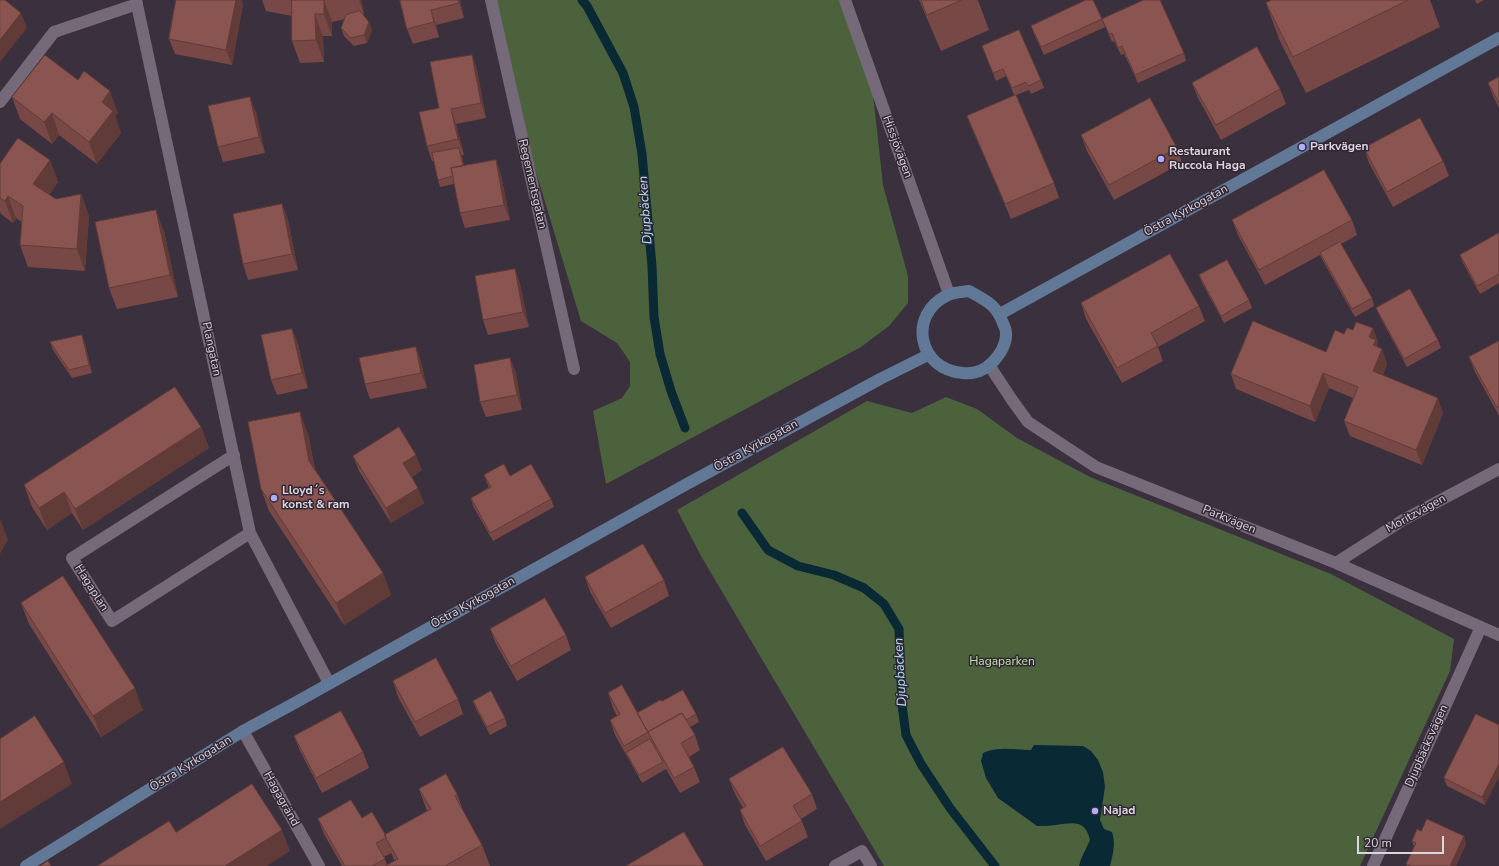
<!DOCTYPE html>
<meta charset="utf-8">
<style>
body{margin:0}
#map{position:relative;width:1499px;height:866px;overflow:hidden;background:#3b303e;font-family:"Nunito Sans",sans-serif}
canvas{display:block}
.scale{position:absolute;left:1357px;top:836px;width:87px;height:18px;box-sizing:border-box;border:2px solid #dcd5de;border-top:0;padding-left:5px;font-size:12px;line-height:14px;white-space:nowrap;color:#dcd5de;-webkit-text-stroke:3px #312634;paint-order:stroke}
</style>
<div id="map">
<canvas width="1499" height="866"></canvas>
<div class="scale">20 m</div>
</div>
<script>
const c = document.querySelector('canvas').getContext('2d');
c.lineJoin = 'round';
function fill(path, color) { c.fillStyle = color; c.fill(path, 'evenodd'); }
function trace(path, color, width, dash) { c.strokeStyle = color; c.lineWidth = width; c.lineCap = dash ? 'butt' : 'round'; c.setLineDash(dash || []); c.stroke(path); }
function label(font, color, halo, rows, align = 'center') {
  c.font = font + ' "Nunito Sans",sans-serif'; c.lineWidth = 3; c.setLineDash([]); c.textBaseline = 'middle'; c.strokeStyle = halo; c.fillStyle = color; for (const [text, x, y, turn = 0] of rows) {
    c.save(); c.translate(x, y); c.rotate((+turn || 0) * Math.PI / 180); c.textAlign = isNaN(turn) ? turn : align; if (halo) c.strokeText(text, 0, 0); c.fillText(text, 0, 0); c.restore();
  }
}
const green = new Path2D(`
 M491,0H845L871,76L883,185L908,276V303L889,326L861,347L606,484L593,411L622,398L630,386V362L617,343L581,321L510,86Z
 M946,397L977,409L1017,438L1090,477L1331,574L1454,639L1450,671L1360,866H884L701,556L677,510L867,401L912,413Z`);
const water = new Path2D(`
 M1034,745L1083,746L1091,751L1098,760L1103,772L1105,787L1100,820L1104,829L1112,832C1116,843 1113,854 1110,866H1079L1081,859L1090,840C1085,819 1073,823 1056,825C1049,826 1043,826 1037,826L998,798L986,778L981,761L983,753C1000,746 1012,750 1031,750Z`);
const stream = new Path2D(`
 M582,0L587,6L623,73L634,107L642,154L652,266L654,317L660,354L671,391L685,428
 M742,513L768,550L798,566L834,575L864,588L884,604L899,629L902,705L906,735L921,764L950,808L995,866`);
const street = new Path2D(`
 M136,0L250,533L329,683
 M491,0L574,369
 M845,0L949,294
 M0,102L54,32L137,4
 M989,365L1012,400L1028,422L1096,467L1336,563L1499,635
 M234,455L72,558L112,621L250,533
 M1336,563L1403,520L1499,469
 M243,731L319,866
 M835,866L862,851L871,866
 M1373,866L1481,627`);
const secondary = new Path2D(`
 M969,291C985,300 996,304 1003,323C1004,326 1006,329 1006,332C1007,344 999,356 991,364C983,371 973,374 963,373C918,370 907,314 948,295C954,292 963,292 969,291Z
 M1000,314L1499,38
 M26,866L243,731L291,705L685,485L880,379L928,355`);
const wall = new Path2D(`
 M262,0H361L364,14L362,15L369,22L372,30L367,43L354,46L344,36L341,28L345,19L332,22V36H323L324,62L300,63L292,41V16L266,11Z
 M400,0H460L464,18L436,25L439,37L413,44L407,29Z
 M919,0H978L989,30L941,51Z
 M1272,0H1430L1440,27L1306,93L1279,39L1266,3Z
 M1475,0H1484L1477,4Z
 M243,4L232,65L175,54L169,39Z
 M1102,19L1105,27L1044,55L1034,34L1031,26Z
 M1102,19L1184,53L1186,61L1138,83L1124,54L1121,55L1114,41L1112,42Z
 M982,46L1041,80L1044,88L1031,94L1029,90L1016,95L1054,183L1059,198L1011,219L973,131L967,116L1014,95L1006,76L996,81Z
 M472,55L477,70L486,118L456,124L464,155H462L464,166L496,160L501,175L510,220L465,228L460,213L454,184L440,187L438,180L434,161H432L427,146L439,108Z
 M1499,77V108L1494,98L1488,83Z
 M1192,83L1280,89L1286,104L1221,140L1198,98Z
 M12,97L118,113L115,116L121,133L97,164L59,135L52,144L20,119Z
 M256,112L265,153L223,162L218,147Z
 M1081,135L1177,148L1182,163L1114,200L1087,151Z
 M1364,148L1443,161L1449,176L1393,207L1369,163Z
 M50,160L58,182L49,195L56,199L81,194L89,216L85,271L28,267L20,245L22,222L16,218L13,223L1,214L0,212V164Z
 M282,204L288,220L298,270L248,280L243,264Z
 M1232,220H1352L1357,235L1341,244L1372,298L1374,306L1355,317L1323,261L1320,255L1265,285L1238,235Z
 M164,231L178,297L117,309L109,288Z
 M1499,233V283L1480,294L1463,263L1460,255Z
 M515,269L520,284L529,327L488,335L483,320Z
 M1199,275L1249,300L1252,308L1224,323L1202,283Z
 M1081,303L1199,306L1205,321L1158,347L1163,361L1122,383L1086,319Z
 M1376,308L1438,340L1441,348L1407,367L1379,315Z
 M1373,328L1378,343L1377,345L1378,348L1382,349L1387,364L1383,375L1443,413L1422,465L1350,436L1344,421L1353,398L1329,388L1315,422L1236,389L1231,374L1326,352L1353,330Z
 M292,329L298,344L308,388L277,395L271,380Z
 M1499,341V416L1475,372L1469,357Z
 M50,342L85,343L92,373L72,378L53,350Z
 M416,347L421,362L427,388L370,399L365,384Z
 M510,358L516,373L522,410L486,417L480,402Z
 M201,427L209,448L83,530L72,513L47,530L32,507L24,485Z
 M308,434L315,469L383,573L391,595L344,625L269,511L261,489Z
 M353,456L422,470L412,477L424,503L391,523L359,471Z
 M484,475L510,476L551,499L554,507L493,541L473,506L471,498L489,487L487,483Z
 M585,577L664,580L669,596L611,628L590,592Z
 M21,603L143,710L101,737L29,624Z
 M490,629L566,635L571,650L517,681L496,644Z
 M393,681L458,699L463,714L420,737L398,697Z
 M608,693L637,713L662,701L696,714L699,722L690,727L695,735L700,750L689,757L694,767L700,782L680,793L666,769L642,783L615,735L610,720L617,716L613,708Z
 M473,701L505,718L507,726L490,735L476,709Z
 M1476,714L1485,805L1447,786L1444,778Z
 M294,736L363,752L369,768L322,793L300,751Z
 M729,779L812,794L817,809L801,819L808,837L766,861L745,825L740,810L743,808L735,794Z
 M419,789L457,794L464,813L482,845L490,866H342L324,834L318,819L362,818L385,834L427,811ZM391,853L395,861L387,865L384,857Z
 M1421,831L1464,836L1466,844L1456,866H1407L1406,864L1414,847L1412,841Z`);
const shadedWall = new Path2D(`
 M236,0H242L243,4L232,65L226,50Z
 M324,0L332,22V36L324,14Z
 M359,0H361L364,14Z
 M458,0H460L464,18Z
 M431,10L436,25L439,37L434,22Z
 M21,13L27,28L0,62V40Z
 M315,14L323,36L324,62L316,40Z
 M369,22L372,30L367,43L364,35Z
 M472,55L477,70L486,118L481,103Z
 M110,91L118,113L115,116L121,133L97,164L89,142L102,102Z
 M250,97L256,112L265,153L259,137Z
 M451,109L456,124L464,155L458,139Z
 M52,113L59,135L52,144L44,122Z
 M459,148L462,155L467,182L464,174Z
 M50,160L58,182L41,205L33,184Z
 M496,160L501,175L510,220L504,205Z
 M81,194L89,216L85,271L77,249Z
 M8,196L16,218L13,223L5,201Z
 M282,204L288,220L298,270L292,254Z
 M156,210L164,231L178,297L170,275Z
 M515,269L520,284L529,327L523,312Z
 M1373,328L1378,343L1377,345L1380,353L1382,349L1387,364L1378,386L1373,371L1369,337Z
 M292,329L298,344L308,388L302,373Z
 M82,335L85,343L92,373L89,365Z
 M416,347L421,362L427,388L421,373Z
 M510,358L516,373L522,410L517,395Z
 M1323,373L1329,388L1315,422L1310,406Z
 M1438,398L1443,413L1422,465L1416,450Z
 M300,412L308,434L317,483L309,461Z
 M201,427L209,448L83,530L75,509Z
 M416,455L422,470L409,478L403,463Z
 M418,488L424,503L391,523L386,508Z
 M64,492L72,513L47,530L39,508Z
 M0,519L8,540L0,554Z
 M383,573L391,595L344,625L336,603Z
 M135,688L143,710L101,737L93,716Z
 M64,762L72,784L0,829V802Z
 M1499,764V777L1485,805L1482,797Z
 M282,830L290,851L267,866H225Z
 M1464,836L1466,844L1456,866H1450Z`);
const building = new Path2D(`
 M0,0H5L21,13L0,40Z
 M176,0H236L226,50L169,39Z
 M292,0H324V14H315L316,40L292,41Z
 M400,0H458L459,3L431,10L434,22L407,29Z
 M921,0H962L927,15Z
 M1086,0H1093L1102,19L1041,47L1031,26Z
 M1144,0H1160L1184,53L1135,75L1122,46L1118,48L1112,33L1109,34L1102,19Z
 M1272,0H1408L1293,57L1266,3Z
 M360,11L369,22L364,35L351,38L341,28L346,15Z
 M1019,30L1041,80L1028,86L1026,82L1012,88L1003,69L993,73L982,46Z
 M1257,47L1280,89L1216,125L1192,83Z
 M45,55L78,80L84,71L110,91L102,102L113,111L89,142L52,113L44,122L12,97Z
 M472,55L481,103L451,109L458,139L427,146L419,112L439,108L430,62Z
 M1499,77V103L1488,83Z
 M1016,95L1054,183L1005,204L967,116Z
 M250,97L259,137L218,147L208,106Z
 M1150,98L1177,148L1109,185L1081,135Z
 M1420,118L1443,161L1387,192L1364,148Z
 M18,138L50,160L33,184L56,199L81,194L77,249L20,245L23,206L8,196L5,201L0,198V164Z
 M459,148L463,166L451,168L453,176L438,180L432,153Z
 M496,160L504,205L460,213L451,168Z
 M1324,170L1352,220L1259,270L1232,220Z
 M282,204L292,254L243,264L233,214Z
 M156,210L170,275L109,288L95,222Z
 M1499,233V274L1477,286L1460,255Z
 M1340,242L1372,298L1352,309L1320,253Z
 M1170,254L1199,306L1151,333L1158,346L1117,368L1081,303Z
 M1227,260L1249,300L1221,316L1199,275Z
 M515,269L523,312L483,320L475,276Z
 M1410,289L1438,340L1404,359L1376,308Z
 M1253,321L1326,352L1335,330L1344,334L1347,328L1353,330L1356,322L1373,328L1369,337L1376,340L1373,345L1382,349L1373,371L1438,398L1416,450L1344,421L1358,387L1323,373L1310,406L1231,374Z
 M292,329L302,373L271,380L261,335Z
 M82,335L89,365L69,370L50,342Z
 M1499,341V406L1497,408L1469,357Z
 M416,347L421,373L365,384L359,358Z
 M510,358L517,395L480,402L474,365Z
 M175,387L201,427L75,509L64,492L39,508L24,485Z
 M300,412L309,461L383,573L336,603L261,489L248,422Z
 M399,427L416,455L403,463L418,488L386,508L353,456Z
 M504,464L510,476L531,464L551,499L490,533L471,498L491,487L484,475Z
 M643,544L664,580L605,613L585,577Z
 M63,576L135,688L93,716L21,603Z
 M545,598L566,635L511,666L490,629Z
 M436,658L458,699L415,722L393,681Z
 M622,685L648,732L624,746L610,720L620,714L608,693Z
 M683,690L696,714L686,720L682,713L648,732L637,713L660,700L662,701Z
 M491,691L505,718L487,727L473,701Z
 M341,711L363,752L316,778L294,736Z
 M682,713L695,735L681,743L694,767L674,778L648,732Z
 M1476,714L1499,725V764L1482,797L1444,778Z
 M35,716L64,762L0,802V739Z
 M650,739L663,762L639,775L626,753Z
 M783,747L812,794L793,806L802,821L760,846L740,810L746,806L729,779Z
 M446,774L457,794L455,796L482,845L445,866H385L398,859L384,835L431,809L419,789Z
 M252,784L282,830L225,866H97L169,821L176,832Z
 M351,800L362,818L372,812L385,834L386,838L376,843L385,859L372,866H345L318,819Z
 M1427,819L1464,836L1450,866H1412L1406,864L1416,843L1412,841L1417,829L1421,831Z
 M684,832L704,866H626Z
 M48,861L51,866H40Z`);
const markers = [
 [1302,147,4,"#adaffb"],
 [1161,159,4,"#adaffb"],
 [274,498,4,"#adaffb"],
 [1095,811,4,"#adaffb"]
];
const streetNames = [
 ["Hissjövägen",897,147,70],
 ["Regementsgatan",532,184,77],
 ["Östra Kyrkogatan",1186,211,-29],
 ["Plangatan",211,349,78],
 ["Östra Kyrkogatan",756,446,-29],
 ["Moritzvägen",1416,514,-29],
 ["Parkvägen",1229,520,22],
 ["Hagaplan",91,588,58],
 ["Östra Kyrkogatan",473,603,-29],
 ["Djupbäcksvägen",1427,746,-66],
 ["Östra Kyrkogatan",191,764,-32],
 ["Hagagränd",281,799,61]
];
const poiNames = [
 ["Parkvägen",1310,147],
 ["Restaurant",1169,152],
 ["Ruccola Haga",1169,166],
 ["Lloyd´s",282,491],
 ["konst & ram",282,505],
 ["Najad",1103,811]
];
const parkNames = [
 ["Hagaparken",1002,662]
];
const waterNames = [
 ["Djupbäcken",646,210,-94],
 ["Djupbäcken",901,672,-93]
];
fill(green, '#4c623d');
fill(water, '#092935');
trace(stream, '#092935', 9);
trace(street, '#766a7a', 12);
trace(secondary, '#617897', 12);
fill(wall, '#774845');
fill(shadedWall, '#613b38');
fill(building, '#8a5450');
trace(building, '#613b38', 1);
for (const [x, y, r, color] of markers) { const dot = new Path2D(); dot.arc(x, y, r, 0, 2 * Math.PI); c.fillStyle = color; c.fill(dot); trace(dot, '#312634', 1.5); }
label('12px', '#dcd5de', '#312634', streetNames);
label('bold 12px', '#dcd5de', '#312634', poiNames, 'left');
label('12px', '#bce6a0', '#312634', parkNames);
label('italic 13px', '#b0e4fb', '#312634', waterNames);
</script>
